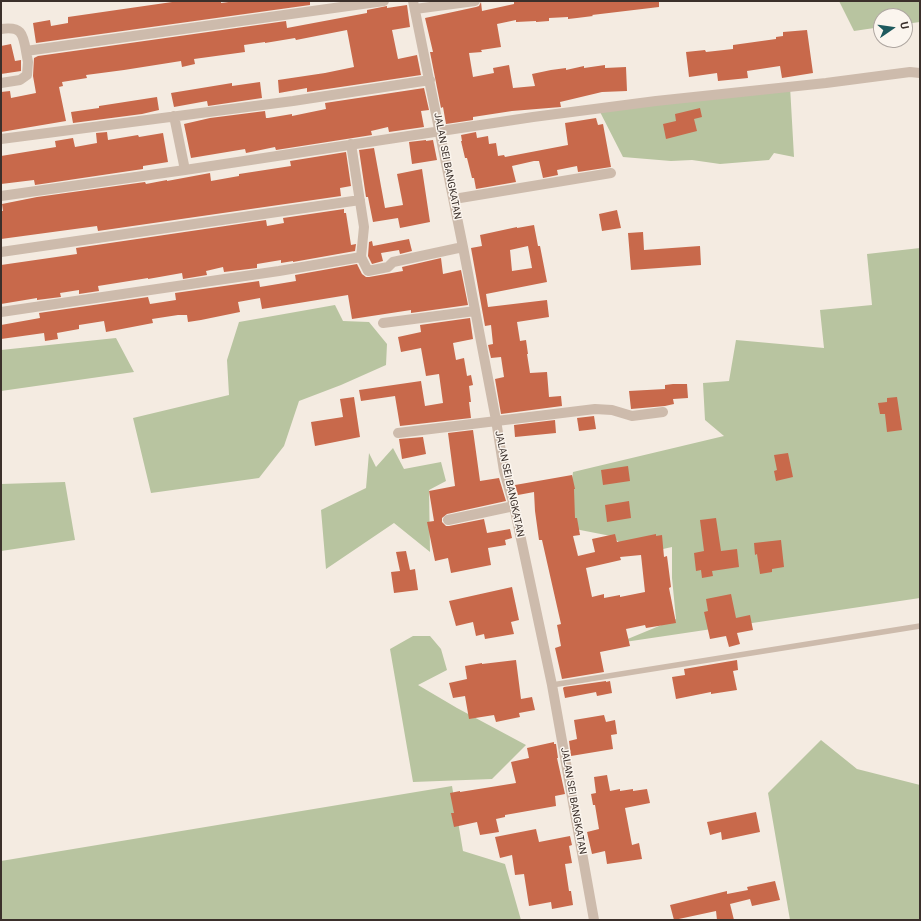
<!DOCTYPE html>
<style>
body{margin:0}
#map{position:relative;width:921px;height:921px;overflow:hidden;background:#f4ebe1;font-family:Roboto,sans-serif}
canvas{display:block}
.frame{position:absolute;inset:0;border:2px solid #3b302b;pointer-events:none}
.north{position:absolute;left:873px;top:8px;width:40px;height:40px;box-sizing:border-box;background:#fbf5ee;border:1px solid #aea6a0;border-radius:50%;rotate:77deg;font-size:11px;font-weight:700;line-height:16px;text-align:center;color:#3b302b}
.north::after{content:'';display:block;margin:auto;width:14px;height:18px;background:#1f5a5e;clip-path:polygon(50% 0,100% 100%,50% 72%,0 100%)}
</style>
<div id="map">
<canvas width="921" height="921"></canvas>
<div class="frame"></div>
<div class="north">U</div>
</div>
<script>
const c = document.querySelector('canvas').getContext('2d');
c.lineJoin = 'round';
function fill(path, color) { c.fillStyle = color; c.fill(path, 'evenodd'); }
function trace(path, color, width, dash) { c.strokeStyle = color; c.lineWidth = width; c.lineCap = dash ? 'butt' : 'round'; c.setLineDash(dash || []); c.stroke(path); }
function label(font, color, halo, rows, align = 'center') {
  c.font = font + ' Roboto,sans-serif'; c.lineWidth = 3; c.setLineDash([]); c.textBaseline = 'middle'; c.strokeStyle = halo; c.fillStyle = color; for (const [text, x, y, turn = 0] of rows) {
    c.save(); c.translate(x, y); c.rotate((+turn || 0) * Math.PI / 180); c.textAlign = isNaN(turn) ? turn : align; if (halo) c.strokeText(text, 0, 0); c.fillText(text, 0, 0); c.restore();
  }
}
const green = new Path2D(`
 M839,1H920V22L905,24V16H881V27L854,31Z
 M790,86L794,157L774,153L769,160L720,164L692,160L671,161L623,157L598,108Z
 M920,248V598L618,643L676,619L672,578V547L636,555L611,536L575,529L569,503L573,472L724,436L705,420L703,383L729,381L736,340L824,348L820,310L872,305L867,254Z
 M335,305L343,321L369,322L387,344L386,365L341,385L299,401L284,446L259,478L151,493L133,418L229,395L227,360L239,322Z
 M116,338L134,372L1,391V350Z
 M393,448L404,469L441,462L446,481L429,490L430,552L394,523L326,569L321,510L366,488L369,453L376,467Z
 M65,482L75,540L1,551V484Z
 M413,636H430L441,649L447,670L418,685L457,708L526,745L492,779L413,782L390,649Z
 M821,740L857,769L920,785V920H790L768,793Z
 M452,786L463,851L505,864L521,920H1V861Z`);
const building = new Path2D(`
 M179,1H221V3L236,1H310V5L36,43L33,23L50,20L51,26L68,23V17Z
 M514,1H659V7L592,15L593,16L577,18L568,19V17L549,18V21L536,22V21L516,22V20L497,24L501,47L481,50L482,52L469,53L473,77L494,73L493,68L509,65L513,88L535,86L532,74L551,70L566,68V70L584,66V68L605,65V68L626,67L627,91L602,92L560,102L561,107L512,111L473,117V120L446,124L443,107L441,108L430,52H433L425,18L476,7L479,6L481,2L482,11L514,4Z
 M407,5L410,27L392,30L398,59L417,55L421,75L307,92V88L279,93L278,80L325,73L354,67L347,30L296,40L295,38L265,43V42L244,45L245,52L194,59L195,64L182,67L181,61L124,70L86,75L87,78L62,82L63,86L59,87L66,121L1,132V92L10,91L11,98L36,93L33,76L34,58L38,56L286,21L287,28L367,13V10L387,6V8Z
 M807,30L813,73L782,78L780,66L747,71L748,78L718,81L717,73L689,77L686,52L705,50L706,52L733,49V45L776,39V37L783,36V32Z
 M11,44L15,61L21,60V71L1,74V46Z
 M260,82L262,98L208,106L207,101L174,107L171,93L232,83V86Z
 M424,88L429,110L421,111L424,127L389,132L388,127L371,131L372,135L276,150L275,147L246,153L245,149L191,158L184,124L210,118L265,111L266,118H268L292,114V116L326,109L325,103Z
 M157,97L159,110L142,114L73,123L71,112L99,108V106Z
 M700,108L702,117L694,119L697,131L666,139L663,124L676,121L675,114Z
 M596,118L598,125L603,124L611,167L578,172L577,166L557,170L558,175L543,178L539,161H534L512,166L516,182L476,189L474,178H472L467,158H465L461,141H462L461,135L476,132L477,138L488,136L489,144L496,143L498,156L504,155L505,157L568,145L565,123Z
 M107,132L108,140L138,135L139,137L163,133L168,162L143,166V169L35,185L34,180L1,184V156L56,147L55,141L73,138L75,147L97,143L96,133Z
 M426,140V141L433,140L437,160L412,164L409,142Z
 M374,148L385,208L403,205L397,174L422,169L430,222L400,228L398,218L373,222L368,197H366L359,150Z
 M346,152L351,186L340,188L341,196L98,231L97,226L1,239V211H3L2,204L37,197L145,182L146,184L167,180V181L210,173L211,181L239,176V174L291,166L290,161Z
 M344,209V213H346L351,245L356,244L355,251L293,262V261L281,263V260L257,264V268L224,272L223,267L206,271L207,275L183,279L182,273L148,279V278L98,286L99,291L79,294V290L60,293L61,297L37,300V298L1,304V265L77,254L76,248L266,220L267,226L284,223L283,218Z
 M617,210L621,228L602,231L599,214Z
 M534,225L538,246H540L547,282L486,294L488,307L547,300L549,317L517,322L520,341L526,340L528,354H527L530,373L547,372L549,397L561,396L562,406L501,414L495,379L504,377L501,357L491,358L488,345L493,344L491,325L485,326L471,248L482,246L480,235L517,227V228ZM528,246L532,268L512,271L510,250Z
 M643,232L644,250L700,246L701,265L631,270L628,233Z
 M409,239L412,251L400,254L399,250L381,253L383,261L372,264L368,256L369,242L372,241L373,246Z
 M441,258L443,274L461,270L468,305L411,313V310L352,319L348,295L262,309L260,298L238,302L240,312L201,320L188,322L187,315H178L152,319L153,323L106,332L104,321L79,325V329L57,333L58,339L45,341L44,333L1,339V325L40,318L39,313L148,297L150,304L176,300L175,293L259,281L260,287L296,281L295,275L357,264L362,274L366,277H369L403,271L402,267Z
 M470,318L473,339L453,343L456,360L464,358L467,376L471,375L473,385L469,386L471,402H469L471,418L400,426L395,396L361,401L359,390L421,381L425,406L443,403L439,374L426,376L421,348L401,352L398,337L421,332L420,325Z
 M673,384H687L688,398L673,399L674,404L665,406L631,409L629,391L665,389V385Z
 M354,397L360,437L315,446L311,422L343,417L340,399Z
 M897,397L902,430L887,432L885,414H880L878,403L887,402V398Z
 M594,416L596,429L579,431L577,418Z
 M555,420L556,433L515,437L514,425Z
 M473,430L480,481L499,478L506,501L447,514L442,518V522L446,526H449L484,519L487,533L510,529L512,538L505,540L506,545L488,548L491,565L451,573L448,558L435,561L427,522L434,521L429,491L455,486L448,433Z
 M423,437L426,454L402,459L399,439Z
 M788,453L793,477L776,481L774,471L777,470L774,455Z
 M628,466L630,481L603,485L601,470Z
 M572,475L575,489H574L575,518H577L580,535L573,536L578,556L595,552L592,539L615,534L617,542L656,534V536L662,535L664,557L667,556L671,587L669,588L676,623L646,628L645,625L626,629L630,646L600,652L604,672L562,679L555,648L561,646L557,625L561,624L542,540H539L535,511L534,492L518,495L515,485ZM641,555L645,592L620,597V595L604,598V594L592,597L586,568L621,560L620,557Z
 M629,501L631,518L607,522L605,505Z
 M716,518L721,551L737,549L739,567L712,571L713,576L702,578L701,570L696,571L694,553L704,551L700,520Z
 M781,540L784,567L772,569V572L760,574L757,554L755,555L754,543Z
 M406,551L410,570L415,569L418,590L394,593L391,572L400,571L396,552Z
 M512,587L519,620L511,622L514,634L485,639L484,634L476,636L473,622L456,626L449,601Z
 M731,594L736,618L750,615L753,630L737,633L740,644L729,647L726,636L710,639L704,612L708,611L706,599Z
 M516,660L521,699L532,697L535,710L519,713L520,717L496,722L494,715L469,719L465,696L453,698L449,683L467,679L465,666L482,663V664Z
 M737,660L738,670L733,671L737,690L711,694V692L676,699L672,677L685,675L684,669Z
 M606,681V682L610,681L612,693L597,696L596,692L565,698L563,688L564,687Z
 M604,715L606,722L615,720L617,734L611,735L613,749L571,756L569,741L577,739L574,720Z
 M554,742V744H556L558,758H557L565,794L555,796L556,806L505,815V817L496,819L499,832L480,835L477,822L454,827L451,813H454L450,793L460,791V792L516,783L511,762L529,758L527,748Z
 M607,775L610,791L620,789V791L633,789V791L647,789L650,803L625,808L632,845L639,843L642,859L607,864L605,851L592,854L587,832L599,829L595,805H593L591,794L596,793L594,777Z
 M756,812L760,832L722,840L721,832L710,835L707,822Z
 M536,829L539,842L570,836L572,845L569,846L572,863L565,864L569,891H571L573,905L552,909L551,902L529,906L524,874L515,875L512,855L500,858L495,837Z
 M775,881L780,900L752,906L750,899L730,904L734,920H717L716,911L674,920L670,905L727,891V894L748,890L747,887Z`);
const service = new Path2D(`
 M552,685L920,626`);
const minor = new Path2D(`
 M413,1L463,247L496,420L504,471L514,506L552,685L594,920
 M415,9L475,1
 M1,29C21,26 23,33 26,51
 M1,83L20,80L27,75L28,62L26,51L384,1
 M174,116L185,170
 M1,139L293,101L430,80
 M1,196L185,170L533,117L656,101L826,83L910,72L920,73
 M454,199L611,173
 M1,252L360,200
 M361,257L368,271L388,267L393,262L463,247
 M1,312L279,271L361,257L364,227L351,144
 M383,323L475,311
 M398,433L595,409L612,410L632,416L663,412
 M448,520L514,506`);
const streetNames = [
 ["JALAN SEI BANGKATAN",447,166,79],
 ["JALAN SEI BANGKATAN",509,484,78],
 ["JALAN SEI BANGKATAN",573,801,80]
];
fill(green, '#b8c4a0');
fill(building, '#c8694b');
trace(service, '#cdbbac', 5.5);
trace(minor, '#cdbbac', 10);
label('10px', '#3b302b', '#fbf5ee', streetNames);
</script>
